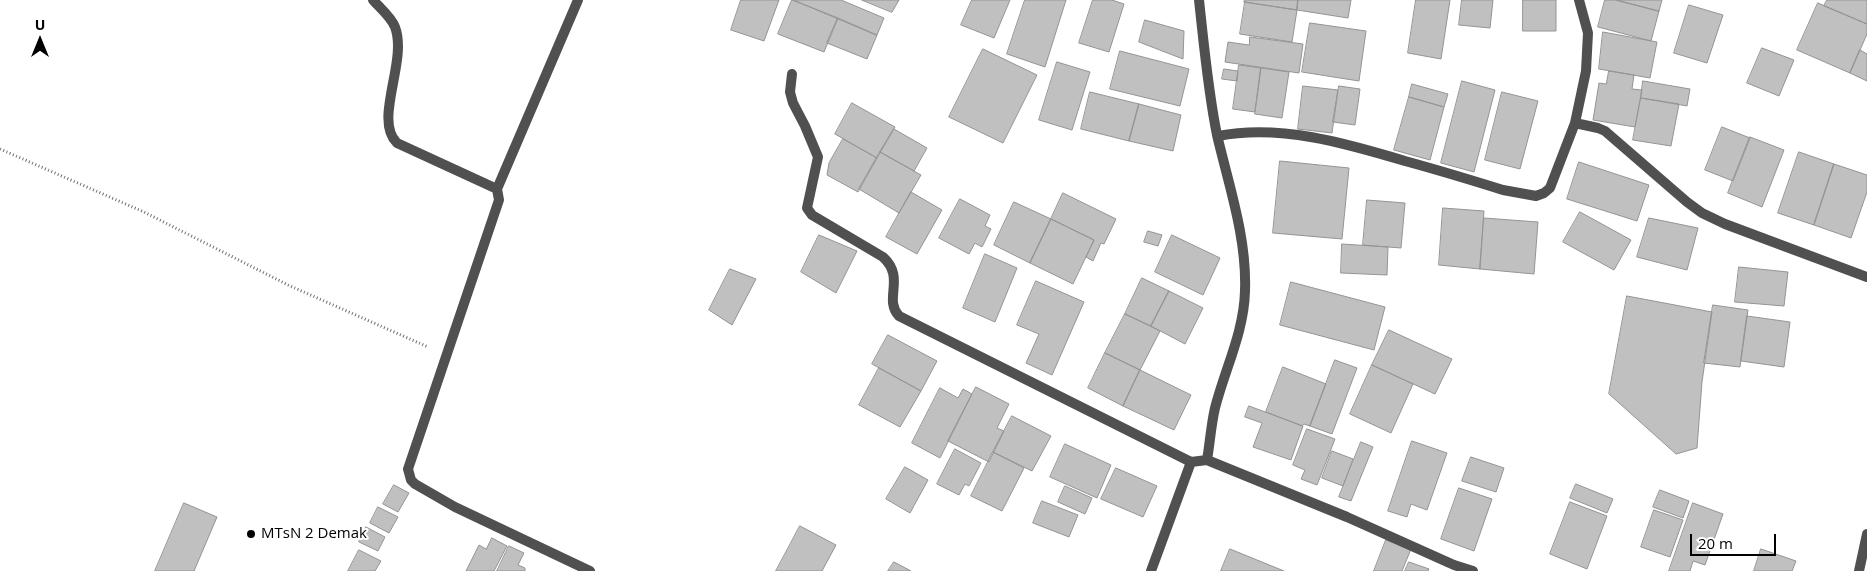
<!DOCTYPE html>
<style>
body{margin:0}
#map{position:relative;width:1867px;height:571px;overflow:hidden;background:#fff;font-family:"Open Sans",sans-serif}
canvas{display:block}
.north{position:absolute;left:15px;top:15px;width:50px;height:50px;-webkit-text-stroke:4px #fff;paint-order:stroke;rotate:0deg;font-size:14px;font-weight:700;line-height:20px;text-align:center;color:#000}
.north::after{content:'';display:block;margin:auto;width:18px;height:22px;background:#000;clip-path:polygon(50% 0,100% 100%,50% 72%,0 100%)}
.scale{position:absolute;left:1690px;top:534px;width:86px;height:22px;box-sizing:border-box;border:2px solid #000;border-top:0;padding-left:6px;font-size:15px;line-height:18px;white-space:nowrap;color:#000;-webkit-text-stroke:4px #fff;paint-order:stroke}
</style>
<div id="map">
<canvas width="1867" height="571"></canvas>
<div class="north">U</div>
<div class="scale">20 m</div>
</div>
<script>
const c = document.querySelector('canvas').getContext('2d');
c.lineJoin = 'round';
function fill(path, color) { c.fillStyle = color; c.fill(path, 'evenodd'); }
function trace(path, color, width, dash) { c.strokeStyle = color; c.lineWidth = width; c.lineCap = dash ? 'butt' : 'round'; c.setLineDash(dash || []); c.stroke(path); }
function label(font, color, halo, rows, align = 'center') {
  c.font = font + ' "Open Sans",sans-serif'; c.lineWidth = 4; c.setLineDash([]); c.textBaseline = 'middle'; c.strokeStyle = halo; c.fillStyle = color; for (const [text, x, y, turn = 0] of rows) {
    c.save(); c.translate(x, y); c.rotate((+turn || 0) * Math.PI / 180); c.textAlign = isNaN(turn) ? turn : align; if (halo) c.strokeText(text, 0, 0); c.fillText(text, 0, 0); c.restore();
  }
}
const building = new Path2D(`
 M741,0H779L764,41L731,30Z
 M792,0L838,18L824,52L778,34Z
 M794,0H841L884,18L877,35Z
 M862,0H899L892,12Z
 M972,0H1010L994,38L961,25Z
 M1025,0H1066L1045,67L1007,54Z
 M1093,0H1112L1124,4L1109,52L1079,43Z
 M1245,0H1298L1297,10L1244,2Z
 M1298,0H1351L1348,18L1297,10Z
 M1416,0H1450L1441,59L1408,53Z
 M1462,0H1493L1490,28L1459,25Z
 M1523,0H1556V31H1523Z
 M1605,0H1616L1659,11L1651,41L1598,27Z
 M1616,0H1662L1659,11Z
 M1827,0H1867V24L1824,6Z
 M1245,2L1297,10L1292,42L1240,34Z
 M1818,3L1867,24V34L1850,73L1797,50Z
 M1689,5L1723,15L1707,63L1674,53Z
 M838,18L877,35L867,59L827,43Z
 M1145,20L1184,31L1183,59L1139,42Z
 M1310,23L1366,31L1359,81L1302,72Z
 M1603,32L1657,42L1650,78L1599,69Z
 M1250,37L1303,44L1299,73L1225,62L1228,42L1249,45Z
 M1762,48L1794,60L1779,96L1747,83Z
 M983,49L1037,75L1003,143L949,117Z
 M1860,50L1867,54V81L1850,73Z
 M1120,51L1189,69L1180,106L1110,89Z
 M1057,62L1090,72L1072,130L1039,120Z
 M1239,65L1261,68L1255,112L1233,109Z
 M1261,68L1289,72L1282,118L1255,114Z
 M1224,69L1238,71L1237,81L1222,79Z
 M1609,71L1634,75L1632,89L1642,90L1635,127L1593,120L1599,83L1606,84Z
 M1462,81L1495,90L1474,172L1441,163Z
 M1643,81L1690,89L1687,106L1641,98Z
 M1412,84L1448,94L1444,107L1409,97Z
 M1303,86L1338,90L1332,133L1298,129Z
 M1339,86L1360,89L1355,125L1333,122Z
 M1090,92L1139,104L1129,141L1081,129Z
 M1502,92L1538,101L1520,169L1485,160Z
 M1409,97L1444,107L1430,160L1394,150Z
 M1641,98L1679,104L1671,146L1633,140Z
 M852,103L895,127L877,158L835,134Z
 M1139,104L1181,115L1173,151L1129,141Z
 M1722,127L1750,138L1733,181L1705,170Z
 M894,129L927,148L914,171L880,152Z
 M1750,137L1784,150L1762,207L1728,193Z
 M843,139L877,158L858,192L827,175L829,163Z
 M880,152L921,175L899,213L859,189Z
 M1799,152L1834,164L1814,225L1778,213Z
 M1280,161L1349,168L1342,239L1273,233Z
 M1579,162L1649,185L1637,221L1567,199Z
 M1834,164L1867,175V192L1851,238L1814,225Z
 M911,192L942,210L917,254L886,237Z
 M1063,193L1116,219L1104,244L1101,243L1093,261L1086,257L1094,240L1051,219Z
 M960,199L990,215L985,226L991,229L982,247L975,243L969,254L939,238Z
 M1367,200L1405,203L1401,248L1363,245Z
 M1014,202L1051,219L1030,263L994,245Z
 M1443,208L1484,211L1480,269L1439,265Z
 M1580,212L1631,240L1614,270L1563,242Z
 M1484,218L1538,222L1534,274L1480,269Z
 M1649,218L1698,228L1687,270L1637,257Z
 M1051,219L1094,240L1073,284L1030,263Z
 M1148,231L1162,235L1158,246L1144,242Z
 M819,235L857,251L836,293L801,272Z
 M1172,235L1220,258L1203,295L1155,272Z
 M1342,244L1388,247L1387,275L1341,273Z
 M985,254L1017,268L995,322L963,308Z
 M1739,267L1788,272L1784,306L1735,302Z
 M730,269L756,279L732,325L709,310Z
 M1142,278L1169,291L1151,326L1125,314Z
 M1036,281L1084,302L1052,375L1026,363L1039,334L1017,325Z
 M1291,282L1385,307L1374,350L1280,325Z
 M1169,291L1203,308L1185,344L1151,326Z
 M1627,296L1712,312L1702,382L1697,448L1676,454L1609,394Z
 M1713,305L1748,310L1740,367L1704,363Z
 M1125,314L1160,331L1140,370L1105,353Z
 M1747,316L1790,322L1784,367L1741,361Z
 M1389,330L1452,359L1435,394L1372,365Z
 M888,335L937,361L921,391L872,364Z
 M1105,353L1140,370L1123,406L1088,388Z
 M1335,360L1357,368L1332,434L1310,426Z
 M1372,365L1413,384L1391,433L1350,414Z
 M1283,367L1326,384L1310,426L1304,424L1302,426L1266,412Z
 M879,368L921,391L900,427L859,405Z
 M1140,370L1191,395L1174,430L1123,406Z
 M976,387L1009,404L997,428L1004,431L989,462L948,441Z
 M940,388L958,398L963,389L972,394L940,458L912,443Z
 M1249,406L1303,426L1291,460L1253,447L1262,423L1245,417Z
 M1012,416L1051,436L1032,471L993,452Z
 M1307,429L1335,439L1317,485L1301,479L1305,470L1293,465Z
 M1412,441L1447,453L1427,510L1411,504L1407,517L1388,511Z
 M1361,442L1373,447L1351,501L1339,497Z
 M1065,444L1111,465L1097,498L1050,477Z
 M955,449L981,463L969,486L965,484L959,495L937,484Z
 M1332,451L1353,459L1343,486L1322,478Z
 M993,452L1024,468L1002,511L971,496Z
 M1471,457L1504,468L1496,492L1462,481Z
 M905,467L928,480L910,513L886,499Z
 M1116,468L1157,486L1143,517L1101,499Z
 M1576,484L1613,499L1607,513L1570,498Z
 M394,485L409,493L398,512L383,504Z
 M1065,486L1092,498L1085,514L1058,502Z
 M1459,488L1492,499L1474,551L1441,539Z
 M1660,490L1689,501L1683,518L1653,507Z
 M1042,501L1078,515L1069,537L1033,523Z
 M1570,502L1607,516L1587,569L1550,554Z
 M184,503L217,517L194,571H155Z
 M1693,503L1723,514L1705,565L1693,561L1690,571H1669Z
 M378,507L398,517L389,533L370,523Z
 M1654,510L1683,520L1670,557L1641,547Z
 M800,526L836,545L822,571H776Z
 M366,527L385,537L378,551L359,542Z
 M492,538L507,546L494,571H466L479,545L486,549Z
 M1386,540L1411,549L1402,571H1374Z
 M509,546L524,553L518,565L525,568V571H497Z
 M1230,549L1284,571H1221Z
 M1761,549L1796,561L1792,571H1754Z
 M359,550L381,561L375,571H348Z
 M894,562L911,571H888Z
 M1409,562L1429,569L1428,571H1405Z`);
const path = new Path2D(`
 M0,149L144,212L288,285L428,347`);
const street = new Path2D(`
 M373,0C380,8 391,17 395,27C408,61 373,120 397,143L497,189
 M578,0L497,189L499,200L408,469L411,480L415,484L455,507L590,571
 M1199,0C1204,45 1208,91 1217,135C1229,186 1247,238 1245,291C1244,332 1225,369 1215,408C1211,425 1210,443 1207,460
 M792,74L790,92L793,103L805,126L818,157L807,208L812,215L883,257C906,278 883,299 899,316L1191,462L1207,460L1347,517L1454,565L1473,571
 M1575,123L1598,128L1605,131L1687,202L1702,213L1725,224L1867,277
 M1218,136C1280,124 1345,143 1405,161C1438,170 1471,180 1503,190L1536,196L1544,193L1550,188L1575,123L1586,71L1588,33L1579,0
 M1151,571L1191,462
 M1859,571L1867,534`);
const markers = [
 [251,534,5,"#000"]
];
const poiNames = [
 ["MTsN 2 Demak",261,534]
];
fill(building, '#c0c0c0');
trace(building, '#949494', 1);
trace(path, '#727272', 3, [1, 2.5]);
trace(street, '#505050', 10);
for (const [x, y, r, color] of markers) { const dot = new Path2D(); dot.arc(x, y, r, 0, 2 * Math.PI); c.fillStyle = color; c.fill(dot); trace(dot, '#fff', 2); }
label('15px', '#000', '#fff', poiNames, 'left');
</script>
